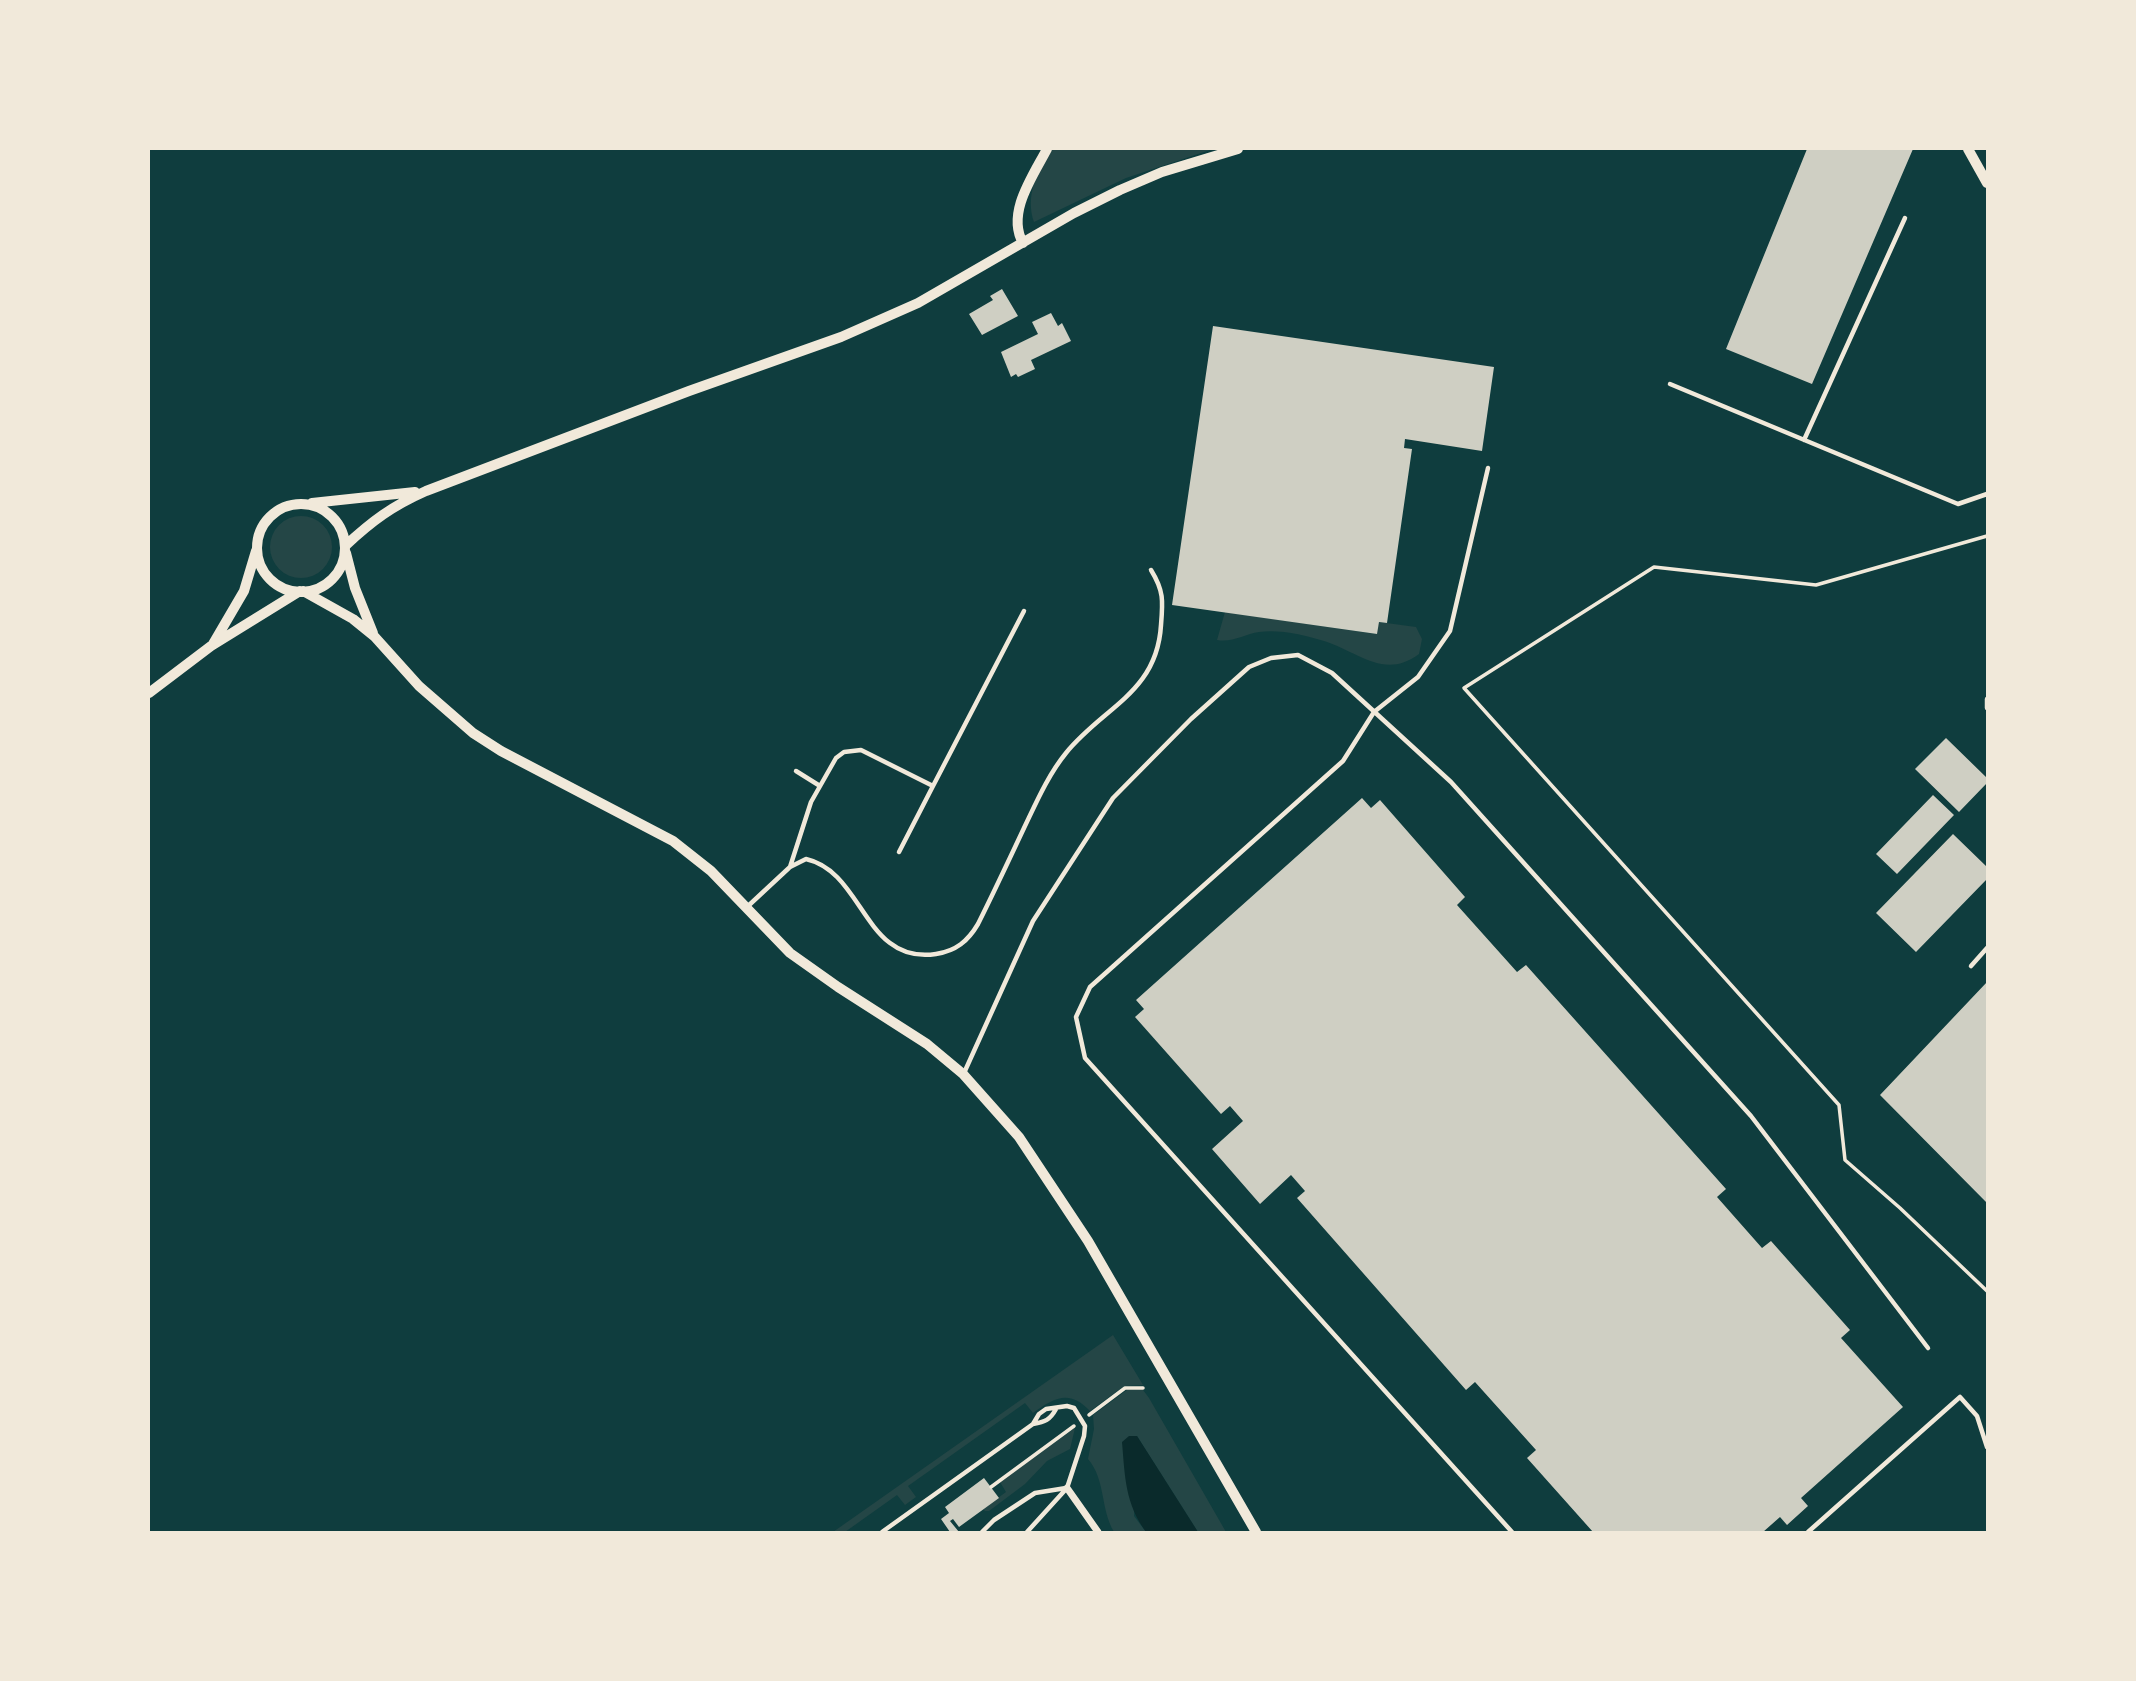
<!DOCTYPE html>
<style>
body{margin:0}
#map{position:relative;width:2136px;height:1681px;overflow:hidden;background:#0f3d3e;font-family:Poppins,sans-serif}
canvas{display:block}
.frame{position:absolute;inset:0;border:150px solid #f1e9da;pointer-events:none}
</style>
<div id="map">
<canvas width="2136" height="1681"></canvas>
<div class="frame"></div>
</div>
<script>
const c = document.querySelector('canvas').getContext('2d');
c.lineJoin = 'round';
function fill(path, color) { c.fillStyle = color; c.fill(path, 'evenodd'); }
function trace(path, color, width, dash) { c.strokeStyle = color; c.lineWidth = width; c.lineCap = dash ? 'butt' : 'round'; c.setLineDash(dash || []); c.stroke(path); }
const green = new Path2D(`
 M1051,149H1213L1126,178L1034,222C1025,196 1037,171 1051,149Z
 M270 547a31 31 0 1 1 62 0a31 31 0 1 1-62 0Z
 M1225,612L1376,634L1379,622L1416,627L1422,639L1419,654C1384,680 1359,652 1324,641C1305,635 1279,629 1259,632C1245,634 1232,643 1217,640Z
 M1113,1335L1143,1385L1124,1386L1090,1411C1069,1389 1054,1398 1033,1413L1025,1403L908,1486L916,1497L905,1505L897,1495L845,1532H833Z
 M1127,1390H1143L1149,1398L1226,1532H1198L1137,1436L1134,1516L1146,1532H1114C1100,1508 1106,1480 1088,1459L1094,1429L1093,1415Z
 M1075,1428L1070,1449L1047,1461L1025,1484L989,1511H985L983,1509L1006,1492L1000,1482Z`);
const water = new Path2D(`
 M1129,1436H1137L1198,1532H1146C1125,1503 1125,1477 1122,1442Z`);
const building = new Path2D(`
 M1807,149H1913L1812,384L1726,349Z
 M1002,289L1018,316L982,335L969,314L993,300L990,296Z
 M1051,313L1058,326L1062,323L1071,341L1031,360L1035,369L1018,377L1016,374L1011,377L1001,352L1038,334L1032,322Z
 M1213,326L1494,367L1482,451L1405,439L1404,448L1412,449L1387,623L1379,622L1377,634L1172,605Z
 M1946,738L1987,778V783L1959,812L1915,769Z
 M1933,795L1954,815L1897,874L1876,854Z
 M1362,798L1371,808L1380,800L1465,897L1457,905L1517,972L1526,965L1726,1189L1717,1197L1762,1248L1771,1241L1850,1330L1841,1338L1903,1407L1801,1498L1808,1506L1787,1525L1780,1517L1763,1532H1593L1527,1458L1536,1450L1475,1382L1466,1390L1297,1198L1305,1191L1291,1175L1260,1204L1212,1149L1243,1121L1230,1106L1221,1114L1135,1017L1144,1009L1136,1000Z
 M1953,834L1987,867V879L1916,952L1876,913Z
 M1987,982V1203L1880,1095Z
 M984,1478L999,1498L959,1527L953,1519L950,1521L959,1532H950L941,1519L949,1513L945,1507Z`);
const path = new Path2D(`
 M1987,536L1816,585L1654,567L1464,688L1839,1105L1845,1160L1900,1208L1987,1291
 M1089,1415L1125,1388H1143
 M991,1487L1074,1426`);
const service = new Path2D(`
 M1670,384L1958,504L1987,494
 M1804,440L1905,218
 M1488,468L1450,631L1418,677L1374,712L1343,761L1090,987L1076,1017L1085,1058L1512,1532
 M1987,699V708
 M796,771L820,786
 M933,786L1024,611
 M790,867L811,802L836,758L844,752L861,750L933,786L899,852
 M747,907L790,867L806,859C864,872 864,965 936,954C956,951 968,941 978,924C994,892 1009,860 1024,828C1036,803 1048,775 1066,753C1103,707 1157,693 1161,625C1163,601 1164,591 1151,570
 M1971,966L1987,948
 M964,1073L1033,921L1113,798L1191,719L1249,667L1271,658L1298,655L1332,673L1451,782L1751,1116L1928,1348
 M882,1532L1033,1424C1045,1422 1050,1420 1056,1409
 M982,1532L994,1520L1035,1493L1066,1488
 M1027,1532L1067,1488L1084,1436L1085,1426L1074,1408L1067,1406L1046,1409L1039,1414L1033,1424
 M1808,1532L1960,1397L1977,1416L1987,1447`);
const minor = new Path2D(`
 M1067,1488L1098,1532`);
const tertiary = new Path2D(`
 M1968,149L1987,183
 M1023,243C1006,213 1033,176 1047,149
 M312,503L415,492
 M257 548a44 44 0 1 1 88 0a44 44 0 1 1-88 0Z
 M345,546C372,521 392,506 426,491L689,391L841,337L918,303L1074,213L1120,190L1162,172L1238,149
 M346,553L355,588L373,633
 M303,591L353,619L374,636L419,686L473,733L501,751L673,841L711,871L790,953L838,987L927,1044L963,1074L1019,1137L1088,1241L1256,1532
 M213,644L244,591L256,551
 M149,693L211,646L300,591`);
fill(green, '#244646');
fill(water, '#0a2a2b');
fill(building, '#cfcfc3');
trace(path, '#f1e9da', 3.5);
trace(service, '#f1e9da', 4.5);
trace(minor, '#f1e9da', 7);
trace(tertiary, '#f1e9da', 10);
</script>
